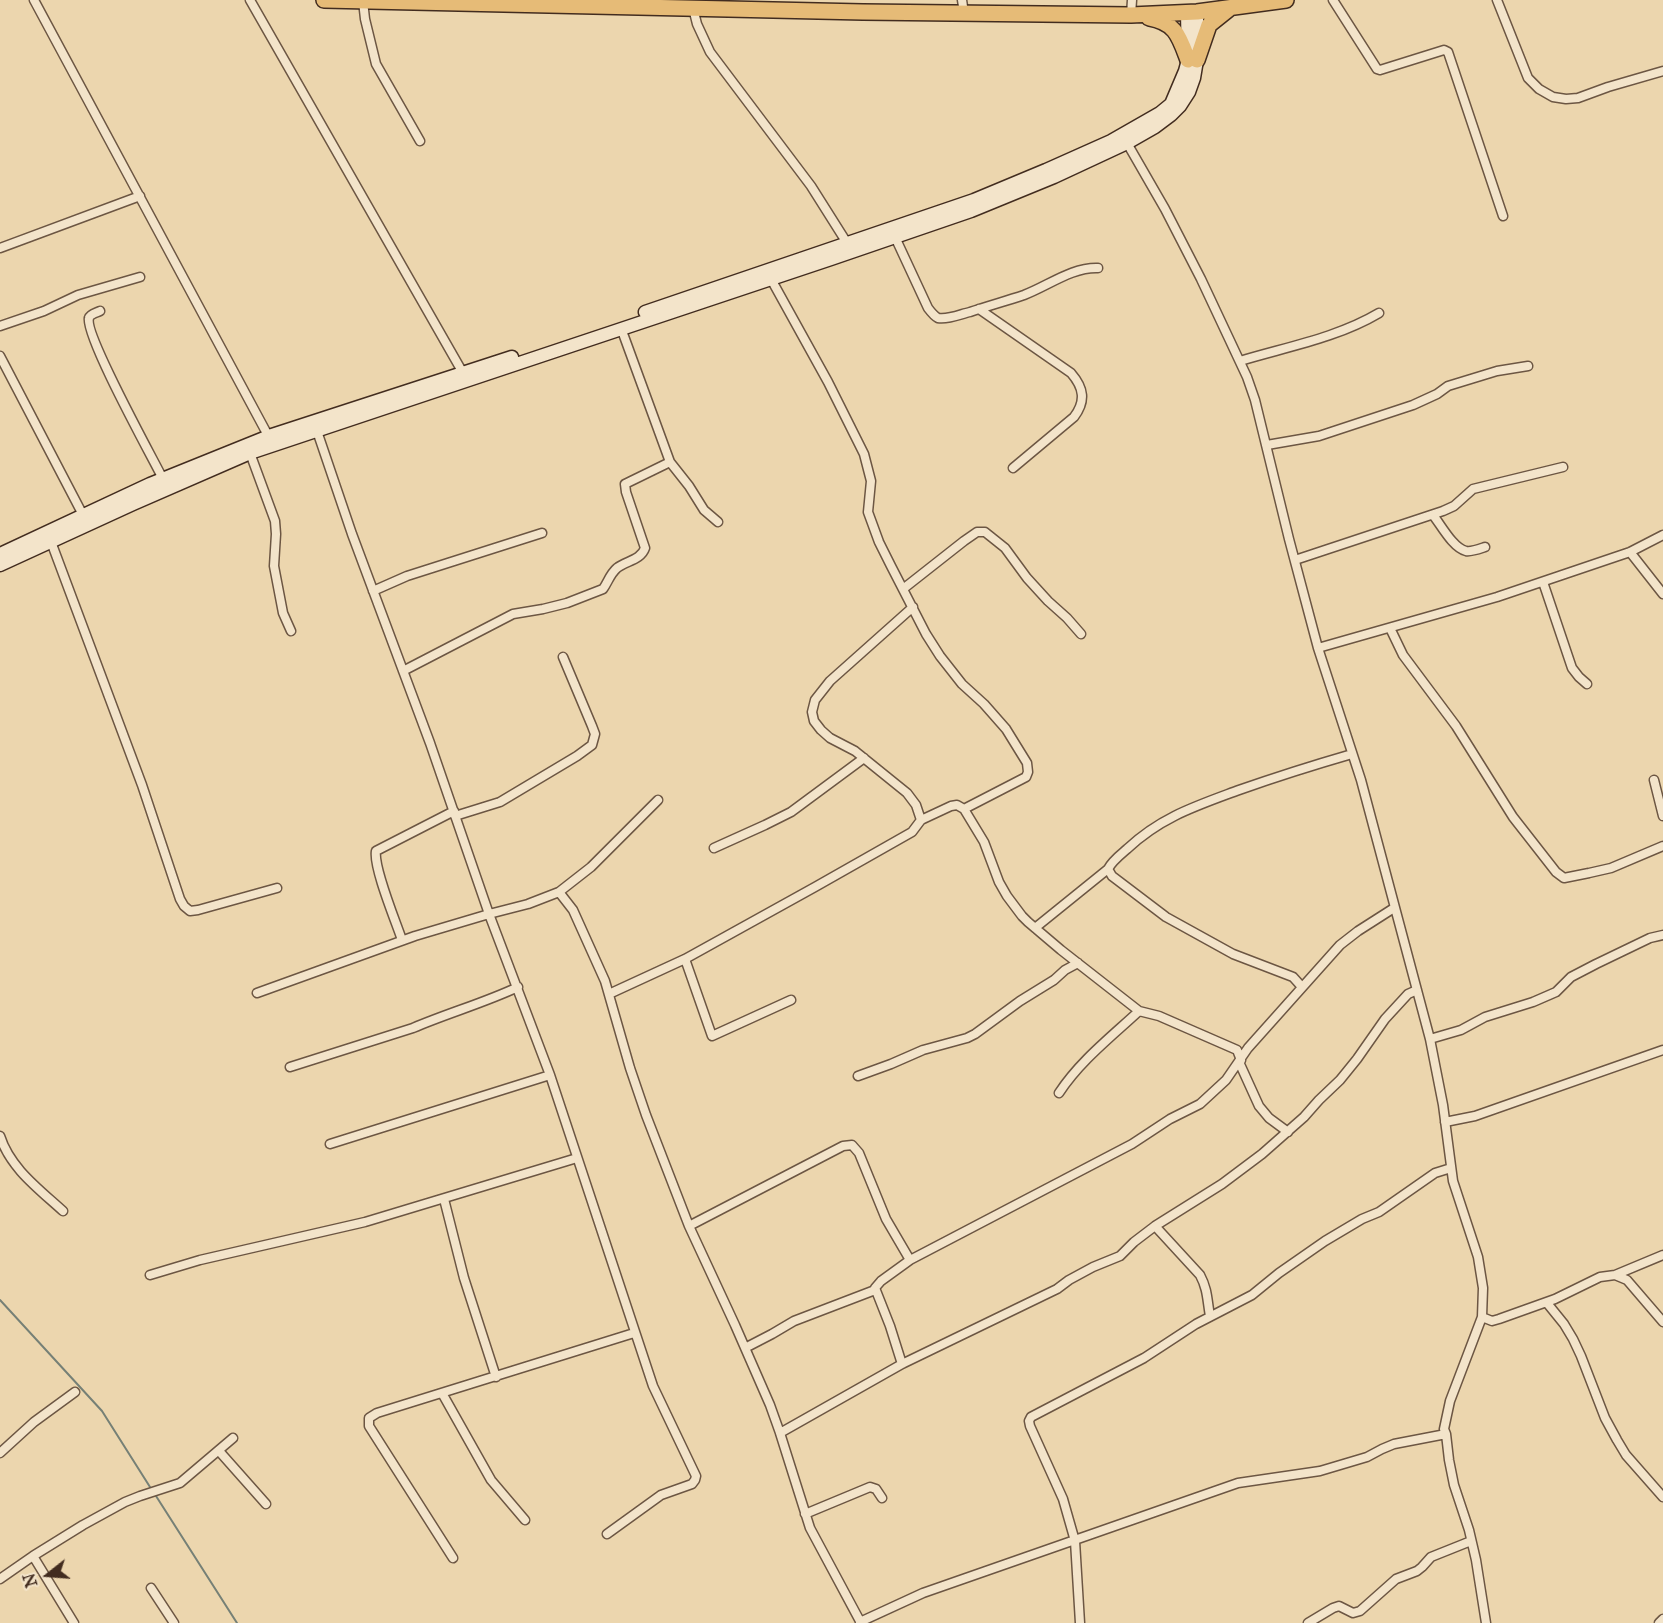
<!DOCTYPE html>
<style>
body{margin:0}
#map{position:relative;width:1663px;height:1623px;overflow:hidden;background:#ecd6ae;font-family:"IM FELL Great Primer",serif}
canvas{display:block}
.north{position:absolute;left:18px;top:1545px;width:60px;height:60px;-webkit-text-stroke:4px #f3e4ca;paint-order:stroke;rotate:253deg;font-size:16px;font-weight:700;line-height:24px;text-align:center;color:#422c1f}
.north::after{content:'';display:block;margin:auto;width:21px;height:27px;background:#422c1f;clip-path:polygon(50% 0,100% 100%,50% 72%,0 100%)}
</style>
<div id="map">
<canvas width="1663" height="1623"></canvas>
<div class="north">N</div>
</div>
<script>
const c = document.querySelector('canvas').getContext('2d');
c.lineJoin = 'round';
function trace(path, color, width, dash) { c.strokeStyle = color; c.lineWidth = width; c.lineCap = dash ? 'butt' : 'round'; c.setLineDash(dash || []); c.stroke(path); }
const stream = new Path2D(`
 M0,1300L102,1411L150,1487
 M156,1496L237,1623`);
const street = new Path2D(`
 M34,0L271,441
 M250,0L463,373
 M962,0L964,13
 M1333,0L1377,69L1380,70L1444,50L1448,52L1503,216
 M1497,0L1528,78L1539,89L1553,97L1566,99L1578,98L1608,87L1663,71
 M363,1L365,19L376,64L420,141
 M693,8L697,24L710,52L811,186L847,243
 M1131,15L1132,0
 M1127,143L1165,209L1201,279L1247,377L1255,400L1289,539L1318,648L1361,780L1430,1039L1443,1105L1453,1181L1478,1257L1483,1288L1482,1317L1450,1401L1444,1429L1446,1434L1449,1460L1454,1485L1469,1530L1476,1560L1486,1623
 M895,237L928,308C931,312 934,316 938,318C948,320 961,314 970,312C988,306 1006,301 1024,295C1048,286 1072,267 1098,268
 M0,248L140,196
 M771,279L828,382L864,454L871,481L868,512L879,542L891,566L926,634L940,656L962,684L984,704L1006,729L1027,763L1028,772L1026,777L964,809
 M979,309L1071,373C1084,388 1086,401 1074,417L1013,468
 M100,311C96,313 90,314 89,318C84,334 152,457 163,479
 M0,326L44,311L78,295L140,277
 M621,328L670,462L689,486L704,510L718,522
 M0,356L83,515
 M1240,361C1286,347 1337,338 1379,313
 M317,431L352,534L430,743L489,914L550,1075L653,1386L696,1476L695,1480L692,1484L661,1495L607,1534
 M1267,445L1319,436L1413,405L1437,394L1448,386L1497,371L1528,366
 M250,453L275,521L276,534L274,566L283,613L291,631
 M1433,515C1441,525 1453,548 1466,551C1471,552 1479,549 1485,547
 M50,539L142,785L180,899L184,906L190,911L198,910L277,888
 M1630,552L1663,594
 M1295,560L1443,511L1454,506L1473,489L1563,467
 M1543,582L1572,668L1579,677L1587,684
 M903,589L964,541L977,532H985L1005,548L1027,578L1048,601L1067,618L1081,634
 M373,591L407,576L542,533
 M913,607L830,681L815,700L812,712L814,721L821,730L830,738L855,751L907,793L916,805L921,820
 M1390,628L1403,655L1456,726L1513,817L1556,872L1564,878L1589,873L1611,868L1663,846
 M1318,648L1497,597L1630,552L1663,535
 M403,671L513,614L543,609L567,603L603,589C608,582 610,574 617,568C626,561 641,560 645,548L626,492L625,484L670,462
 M1654,780L1663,816
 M455,816L500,802L577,756L592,745L595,734L592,726L563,657
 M714,848L765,825L791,812L864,758
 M559,892L591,867L658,800
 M1035,928L1108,869
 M402,940C396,922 373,867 376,851L454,811
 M685,959L712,1036L791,1000
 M1302,987L1293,977L1233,954L1166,917L1112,876L1108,869C1112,861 1120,855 1127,849C1161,817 1196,806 1239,790C1276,777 1314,765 1352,754
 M257,993L415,936L489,914L528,904L559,892L573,910L605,981L630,1068L646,1115L689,1226L735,1325L770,1405L780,1433L810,1528L861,1623
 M609,994L685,959L815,887L912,832L921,820L951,806L957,805L964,809L984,842L999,882L1007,896L1022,916L1028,922L1061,950L1139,1011L1159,1016L1237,1050L1241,1060
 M1430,1039L1461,1030L1485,1017L1533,1002L1556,992L1571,977L1596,964L1650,938L1663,935
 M1239,1062L1259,1106L1269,1118L1288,1132
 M290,1067L413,1028C448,1013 484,1003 518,987
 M858,1076L891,1064L923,1050L967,1038L975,1034L1020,1001L1054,980L1065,970L1078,963
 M1059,1093C1080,1061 1111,1037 1139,1011
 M1445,1122L1475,1116L1663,1050
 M0,1136C10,1168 39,1189 63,1211
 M330,1144L550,1075
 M444,1199L464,1278L496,1377
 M689,1226L843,1146L852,1145L859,1153L886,1219L910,1260L881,1281L875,1288L890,1326L902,1364
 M1155,1226L1200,1275C1208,1290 1207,1300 1210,1316
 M910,1260L1132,1144L1170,1119L1200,1104L1226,1080L1248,1048L1340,945L1358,931L1394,908
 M150,1275L200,1260L365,1222L577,1158
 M1615,1275L1663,1255
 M1547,1303L1564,1324L1573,1339L1581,1356L1605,1418L1617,1440L1626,1455L1663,1497
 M1482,1317L1492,1321L1499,1319L1555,1299L1600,1277L1615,1275L1627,1280L1663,1322
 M745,1348L772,1334L794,1321L875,1290
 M442,1393L491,1480L525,1520
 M780,1433L902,1364L1057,1289L1069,1280L1093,1267L1120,1256L1134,1242L1155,1226L1222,1184L1262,1154L1304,1117L1319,1100L1340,1080L1357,1059L1385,1019L1408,994L1417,990
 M219,1451L266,1504
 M0,1453L34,1422L75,1392
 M805,1514L870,1487L876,1489L882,1498
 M33,1556L74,1623
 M453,1558L369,1426V1418L377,1413L634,1333
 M0,1579L33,1556L83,1525L125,1502L140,1496L180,1483L233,1438
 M151,1588L174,1623
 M860,1622L923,1593L1238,1483L1320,1471L1367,1457L1382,1449L1394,1444L1446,1434
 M1080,1623L1075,1541L1063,1499L1030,1426L1029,1421L1031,1417L1144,1358L1196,1324L1252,1295L1279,1273L1325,1241L1362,1219L1379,1212L1435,1173L1451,1168
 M1308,1623L1333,1608L1339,1606L1353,1613L1360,1611L1396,1579L1417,1571L1422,1567L1431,1557L1471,1541
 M1659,1623L1663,1619`);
const secondary = new Path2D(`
 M645,312L974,200L1046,170L1111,141L1160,113L1171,104L1185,71L1188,60L1187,13
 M0,554L150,484L269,436L512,357
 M0,565L133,504L250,453L831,259L971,211L1054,177L1127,143L1155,127L1171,115L1180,106L1189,92L1194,78L1197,60V12`);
const highway = new Path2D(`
 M324,0L863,12L1131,15L1197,12L1286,0
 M1149,18C1176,23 1179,36 1188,60
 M1197,60L1209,25L1229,9`);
trace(stream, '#768076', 2);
trace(street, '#6c5643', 11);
trace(secondary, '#422c1f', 15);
trace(highway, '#422c1f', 18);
trace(street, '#f3e4ca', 8);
trace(secondary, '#f3e4ca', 12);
trace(highway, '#e6bb77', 15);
</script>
